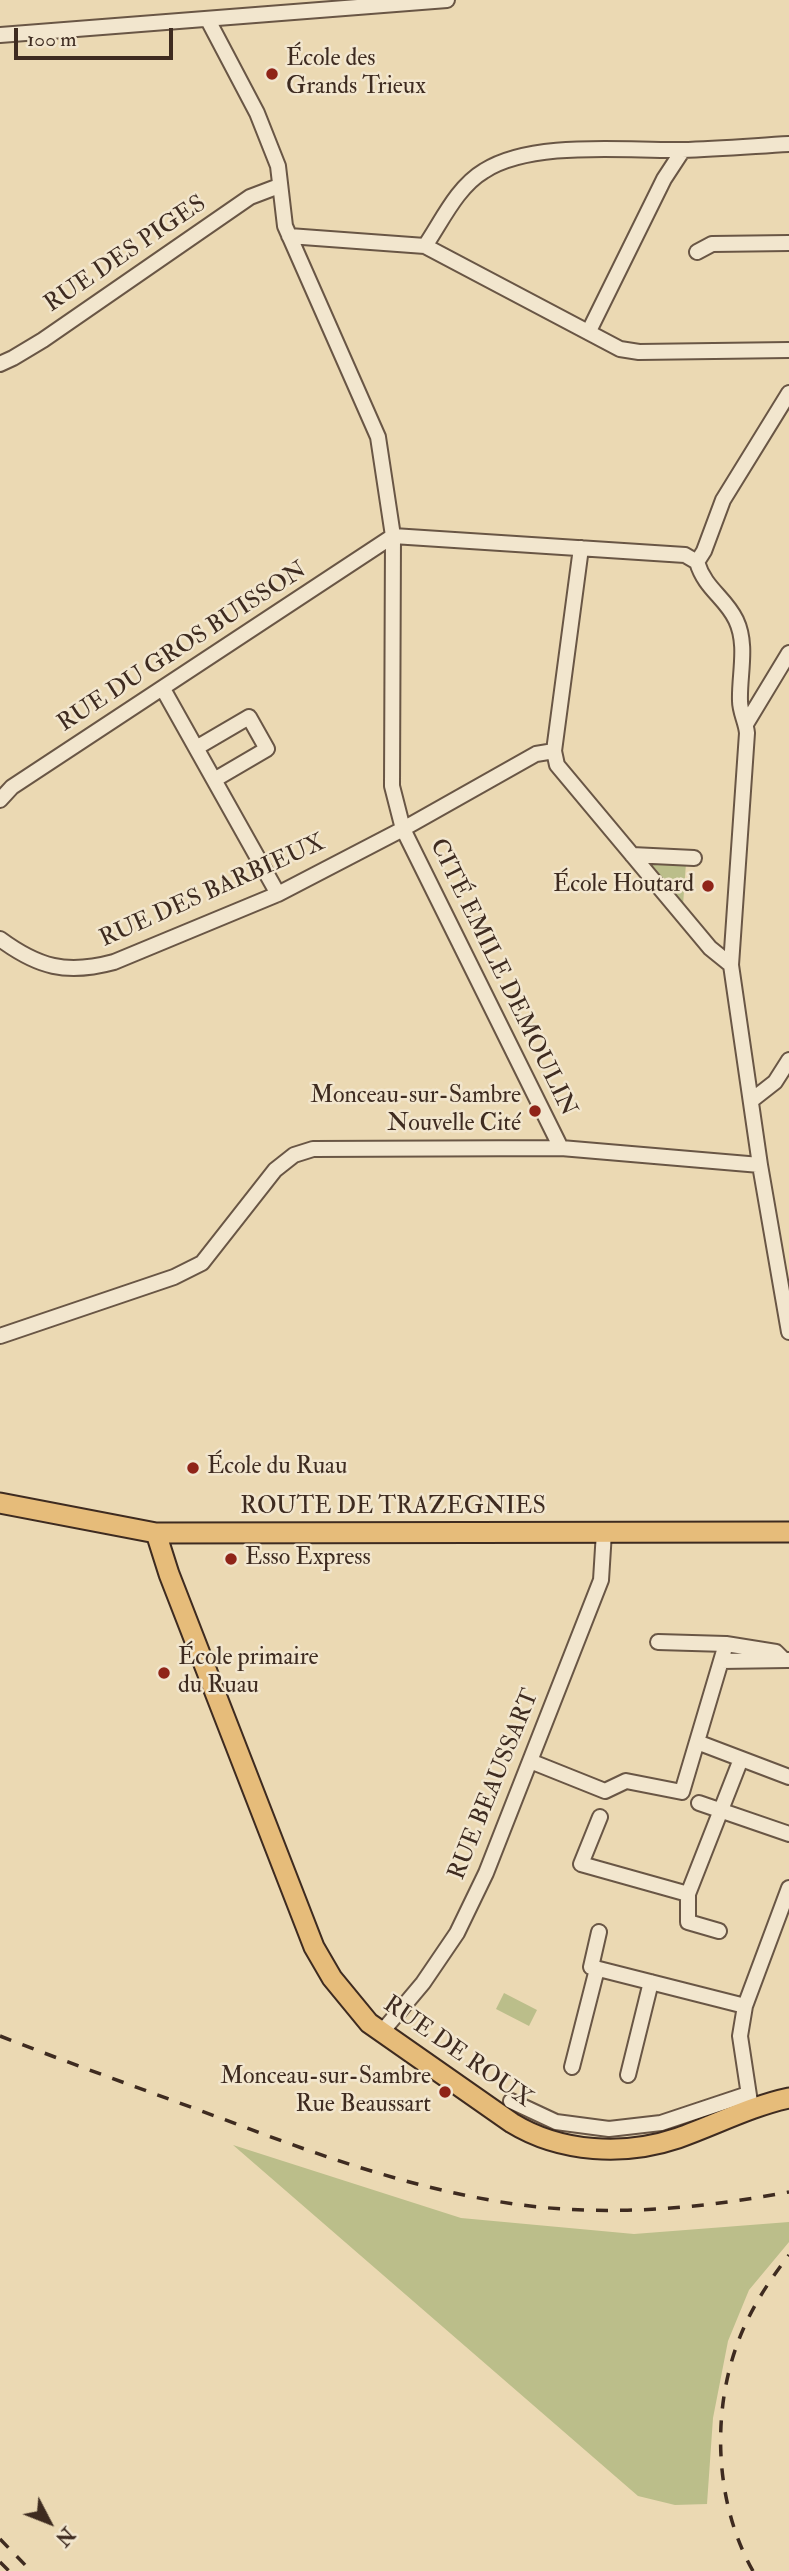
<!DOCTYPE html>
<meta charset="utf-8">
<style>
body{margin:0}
#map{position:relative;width:789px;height:2571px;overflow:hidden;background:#ebd9b3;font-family:"IM FELL Double Pica",serif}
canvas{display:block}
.north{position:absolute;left:14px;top:2487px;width:70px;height:70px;-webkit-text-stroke:5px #f2e6ce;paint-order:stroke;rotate:132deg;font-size:19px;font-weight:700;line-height:28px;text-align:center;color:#3e2b20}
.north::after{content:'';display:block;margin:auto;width:24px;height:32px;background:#3e2b20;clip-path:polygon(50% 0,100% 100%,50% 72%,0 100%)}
.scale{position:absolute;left:14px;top:28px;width:159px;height:32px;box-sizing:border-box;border:4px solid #3e2b20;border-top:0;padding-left:9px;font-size:21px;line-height:24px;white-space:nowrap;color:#3e2b20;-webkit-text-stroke:5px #f2e6ce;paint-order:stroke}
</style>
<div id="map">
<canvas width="789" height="2571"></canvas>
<div class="north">N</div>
<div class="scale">100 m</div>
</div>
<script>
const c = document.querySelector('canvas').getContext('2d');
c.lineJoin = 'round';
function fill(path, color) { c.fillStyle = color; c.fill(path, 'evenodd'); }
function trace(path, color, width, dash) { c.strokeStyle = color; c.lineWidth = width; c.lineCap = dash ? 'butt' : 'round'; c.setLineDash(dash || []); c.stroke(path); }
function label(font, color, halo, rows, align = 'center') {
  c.font = font + ' "IM FELL Double Pica",serif'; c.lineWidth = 5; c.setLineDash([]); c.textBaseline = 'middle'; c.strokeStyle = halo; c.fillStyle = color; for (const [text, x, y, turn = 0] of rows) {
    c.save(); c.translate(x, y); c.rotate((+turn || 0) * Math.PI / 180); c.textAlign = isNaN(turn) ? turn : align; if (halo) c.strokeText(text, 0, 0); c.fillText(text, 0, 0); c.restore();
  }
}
const green = new Path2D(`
 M645,860L686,863L683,905Z
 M504,1993L537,2010L529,2026L496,2009Z
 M233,2145L461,2218L634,2234L789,2222V2242L749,2290L728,2341L713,2418L707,2504L675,2505L638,2496Z`);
const minor = new Path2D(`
 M208,20L257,113L278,166L285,226L378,437L393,536L392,786L403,829L561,1148
 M0,35L447,0
 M289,236L425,246C442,221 457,187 484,171C532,140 625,151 682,150C718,149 754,146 789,144
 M425,246L620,349L639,352L789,350
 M697,252L712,244L789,243
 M589,331L664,179L683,150
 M0,364L13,358L43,340L250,197L279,186
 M581,548L554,751L557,765L710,948L731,965
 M697,562C705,589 725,597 736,620C748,645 739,675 740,701C740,712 746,722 747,733L731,965L760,1165L789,1332
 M697,562L704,551L723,500L789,393
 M163,689L278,894
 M746,724L789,653
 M196,748L249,717L267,749L214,780
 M0,800L12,787L393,536L685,555L697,562
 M632,855L694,858
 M0,939C38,967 66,975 114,962L278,894L403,829L536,754L554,751
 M752,1100L775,1082L789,1060
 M0,1336L174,1277L202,1263L275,1170L294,1155L313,1149L561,1148L760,1165
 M658,1642L726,1644L776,1652L784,1660
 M721,1661L788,1660
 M697,1742L789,1777
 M530,1761L605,1791L626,1781L682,1792L726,1644
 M699,1803L789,1834
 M600,1817L581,1864L688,1894L741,1759
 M688,1894V1922L719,1931
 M599,1932L591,1967L745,2006
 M381,2033L423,1983L457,1933L486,1873L601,1580L604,1532
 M572,2067L597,1969
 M628,2075L651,1982
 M511,2101L556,2122L609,2129L661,2123L748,2094
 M750,2102L740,2036L745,2006L789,1888`);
const major = new Path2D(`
 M0,1503L156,1533L789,1532
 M156,1533L169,1574L314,1947L332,1978L369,2023L512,2123C561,2153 625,2156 678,2138C715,2125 751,2106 789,2098`);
const rail = new Path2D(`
 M0,2036C79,2067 159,2095 239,2125C329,2159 419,2190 514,2204C606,2217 698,2209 789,2192
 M0,2539L31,2571
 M0,2562L9,2571
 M753,2571C715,2504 711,2414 738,2342C750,2310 768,2282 789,2255`);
const markers = [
 [272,74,7,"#8f2418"],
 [708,886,7,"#8f2418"],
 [535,1111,7,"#8f2418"],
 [193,1468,7,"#8f2418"],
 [231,1559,7,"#8f2418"],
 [164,1673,7,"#8f2418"],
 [445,2092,7,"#8f2418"]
];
const poiNames = [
 ["École des",286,60],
 ["Grands Trieux",286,88],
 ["École Houtard",694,886,"right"],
 ["Monceau-sur-Sambre",521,1097,"right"],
 ["Nouvelle Cité",521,1125,"right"],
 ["École du Ruau",207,1468],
 ["Esso Express",245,1559],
 ["École primaire",178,1659],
 ["du Ruau",178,1687],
 ["Monceau-sur-Sambre",431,2078,"right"],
 ["Rue Beaussart",431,2106,"right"]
];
const streetNames = [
 ["RUE DES PIGES",126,255,-34],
 ["RUE DU GROS BUISSON",183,648,-33],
 ["RUE DES BARBIEUX",213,892,-24],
 ["CITÉ EMILE DEMOULIN",502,978,64],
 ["ROUTE DE TRAZEGNIES",393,1508],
 ["RUE BEAUSSART",495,1785,-68],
 ["RUE DE ROUX",457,2053,35]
];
fill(green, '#bbbe8a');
trace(minor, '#695645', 18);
trace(major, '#3e2b20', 23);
trace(minor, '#f2e6ce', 14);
trace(major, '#e6bc7a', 19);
trace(rail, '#3e2b20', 3.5, [12, 12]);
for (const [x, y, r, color] of markers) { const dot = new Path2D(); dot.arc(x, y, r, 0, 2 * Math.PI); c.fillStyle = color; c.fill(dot); trace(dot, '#f2e6ce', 2.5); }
label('24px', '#3e2b20', '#f2e6ce', poiNames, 'left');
label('24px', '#3e2b20', '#f2e6ce', streetNames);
</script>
